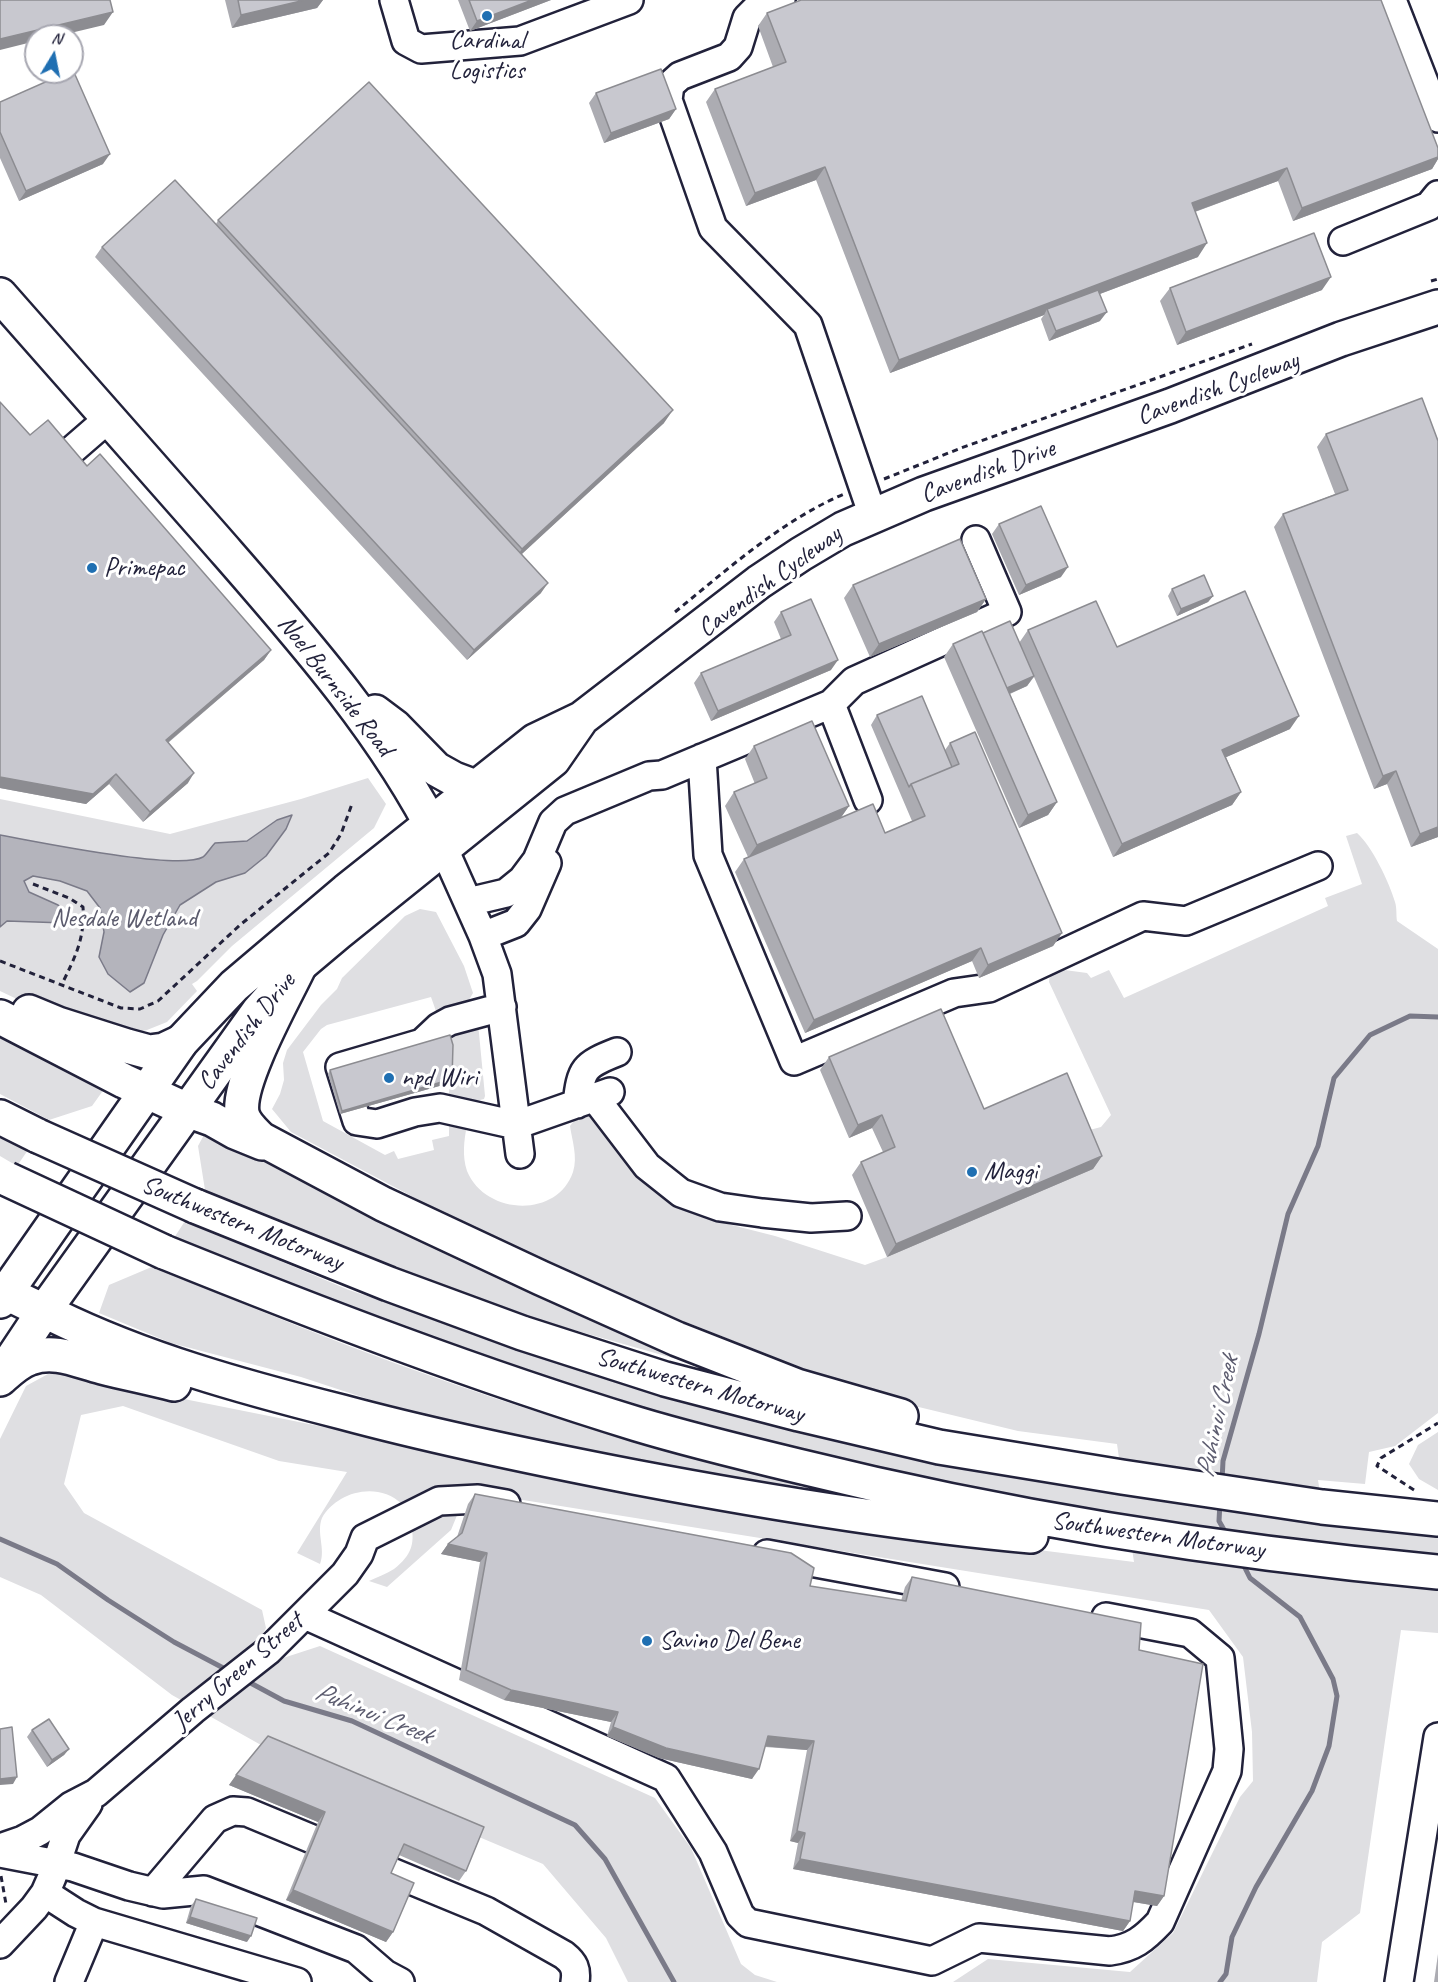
<!DOCTYPE html>
<style>
body{margin:0}
#map{position:relative;width:1438px;height:1982px;overflow:hidden;background:#fff;font-family:Caveat,sans-serif}
canvas{display:block}
.north{position:absolute;left:24px;top:24px;width:60px;height:60px;box-sizing:border-box;background:#fff;border:2px solid #a7a7b1;border-radius:50%;rotate:10deg;font-size:16px;font-weight:700;line-height:24px;text-align:center;color:#22223b}
.north::after{content:'';display:block;margin:auto;width:21px;height:27px;background:#1f6fb2;clip-path:polygon(50% 0,100% 100%,50% 72%,0 100%)}
</style>
<div id="map">
<canvas width="1438" height="1982"></canvas>
<div class="north">N</div>
</div>
<script>
const c = document.querySelector('canvas').getContext('2d');
c.lineJoin = 'round';
function fill(path, color) { c.fillStyle = color; c.fill(path, 'evenodd'); }
function trace(path, color, width, dash) { c.strokeStyle = color; c.lineWidth = width; c.lineCap = dash ? 'butt' : 'round'; c.setLineDash(dash || []); c.stroke(path); }
function label(font, color, halo, rows, align = 'center') {
  c.font = font + ' Caveat,sans-serif'; c.lineWidth = 6; c.setLineDash([]); c.textBaseline = 'middle'; c.strokeStyle = halo; c.fillStyle = color; for (const [text, x, y, turn = 0] of rows) {
    c.save(); c.translate(x, y); c.rotate((+turn || 0) * Math.PI / 180); c.textAlign = isNaN(turn) ? turn : align; if (halo) c.strokeText(text, 0, 0); c.fillText(text, 0, 0); c.restore();
  }
}
const green = new Path2D(`
 M368,778L386,804L374,828L232,946L197,981L192,984L197,991L167,1022L147,1030L125,1035L19,1000L0,991V799L170,834L301,799Z
 M1357,833C1372,846 1389,882 1395,902C1397,908 1396,915 1397,921L1438,949V1413L1395,1446L1369,1452L1365,1484L1318,1480L1325,1524L1438,1536V1558L1328,1545L1335,1580L1438,1587V1633L1401,1630L1360,1913L1322,1942L1317,1982H953L988,1959L1130,1972L1173,1933L1240,1797L1253,1781L1252,1732L1243,1657L1209,1610L467,1491L451,1530L387,1587L369,1581C377,1577 386,1574 394,1569C412,1555 416,1542 410,1521C408,1515 406,1508 402,1504C385,1488 360,1488 341,1499C334,1503 326,1510 322,1518C316,1533 326,1549 320,1564L297,1553L347,1472L279,1461L123,1406L81,1415L64,1484L84,1513L262,1610L266,1628L257,1644L280,1659L320,1646L655,1798L691,1848L741,1964L755,1975L777,1982H628L606,1938L543,1864L261,1745L172,1695L41,1595L0,1577V1439L26,1386L48,1374H63L71,1369L189,1400L344,1431L494,1467L872,1529L1134,1562L1127,1515L937,1484L647,1408L464,1351L307,1295L174,1238L185,1221L349,1290L613,1378L819,1436L971,1468L1124,1493L1117,1444L1018,1431L869,1395L676,1318L462,1223L291,1132L272,1109L280,1094L284,1080L283,1063L287,1050L321,1005L337,989L342,978L405,916L420,909L436,912L464,966L473,993L465,1007L437,1014L431,997L327,1025L321,1029L303,1052L323,1121L385,1155L394,1151L398,1159L434,1150L432,1140L449,1136V1125H467C464,1140 462,1156 467,1171C485,1215 557,1219 573,1172C578,1157 572,1140 570,1126C577,1116 584,1112 597,1116L681,1204L716,1221L775,1236L865,1265L887,1257L1078,1133L1101,1127L1111,1115L1049,982L1050,975L1057,969L1087,973L1091,978L1109,970L1124,998L1328,906L1325,898L1362,884L1346,836Z
 M478,1023L485,1096L484,1099L468,1103L448,1101L450,1083L447,1034Z
 M0,1029L107,1085L92,1106L49,1120L0,1094Z
 M210,1130L775,1387L528,1317L324,1240L205,1190L198,1146L205,1133Z
 M0,1135L28,1150L17,1166L0,1156Z
 M154,1266C282,1322 411,1372 544,1414C628,1440 713,1461 798,1484L795,1497L441,1423L301,1377L171,1343L99,1313L109,1285Z
 M1438,1432V1490L1419,1479L1409,1464L1418,1445Z`);
const water = new Path2D(`
 M292,815L286,829L266,856L245,873L216,882L180,905L163,935L144,983L130,992L108,974L99,957L104,932L100,908L87,891L60,881L33,876L24,881L29,892L58,905L67,914L65,923L7,921L0,927V835C34,841 178,871 203,857C207,854 211,847 215,843L247,841L277,820Z`);
const stream = new Path2D(`
 M1222,1481L1223,1461L1259,1334L1288,1214L1318,1146L1334,1078L1370,1035L1410,1016L1438,1017
 M1220,1502L1219,1521L1227,1535
 M0,1539L57,1564L108,1600L174,1642L229,1671
 M245,1680L284,1701L352,1721L575,1825L605,1859L674,1982
 M1220,1982L1226,1974L1232,1937L1256,1887L1312,1791L1329,1746L1337,1696L1333,1679L1300,1617L1250,1578L1242,1562`);
const path = new Path2D(`
 M1431,281L1438,279
 M884,479L961,448L1252,344
 M675,612C728,569 781,521 844,494
 M33,884L69,898L83,907C85,939 75,957 62,984
 M0,961L121,1008L140,1009L158,1001L240,925L329,853L341,834L352,804
 M1414,1490L1377,1466L1381,1458L1438,1423
 M1,1876L6,1904`);
const minor = new Path2D(`
 M394,0L406,41L421,49L520,41L629,0
 M781,0L756,9L747,18L738,47L729,57L680,76L670,85L668,100L713,228L808,325L873,516
 M1392,0L1438,118
 M1343,241L1429,206L1438,195
 M64,457L109,418
 M831,704L868,800
 M702,758L708,855L794,1061L954,993L989,988L1143,916L1186,921L1318,866
 M444,849L483,936L497,974L520,1154
 M468,902L506,893L522,880L537,860L553,822L565,811L649,776L662,775L831,704L854,681L1007,612L976,540
 M483,936L516,923L527,909L547,863
 M502,1007L450,1021L439,1027L422,1043L340,1067L357,1121L377,1124L415,1112L440,1108L516,1125L610,1092
 M595,1098L647,1166L681,1193L720,1207L762,1213L811,1218L847,1216
 M577,1104C581,1068 584,1065 617,1052
 M767,1554L945,1587
 M305,1615L666,1778L713,1852L740,1915L748,1923L932,1961L979,1938L1110,1951C1133,1948 1144,1939 1160,1922L1227,1771L1229,1749L1220,1658L1190,1633L1106,1617
 M0,1848L23,1840L40,1831L71,1806L96,1793L193,1710L268,1651L345,1574L359,1554L365,1538L439,1501L478,1499L506,1504
 M0,1853L73,1867L129,1886L163,1894L204,1890L356,1949L385,1974L400,1982
 M389,1871L486,1911L564,1955C574,1963 577,1969 575,1982
 M153,1892L215,1819L233,1811L247,1812L312,1839
 M45,1893L76,1913L94,1922L297,1982
 M0,1944L34,1908L45,1893L52,1877L66,1835L88,1804
 M69,1982L94,1922
 M1399,1982L1438,1737`);
const major = new Path2D(`
 M0,295C72,377 144,459 216,540C298,634 384,730 440,842
 M375,712L395,727L436,769L454,779L478,788
 M0,1301L181,1042L234,986L346,891L535,741L581,719L759,582L801,554L843,529L924,494L1170,406L1341,339L1438,307
 M0,1377L44,1311L258,1012L300,965L338,933L553,760L580,721`);
const highway = new Path2D(`
 M300,965C285,997 237,1081 242,1113C244,1124 253,1131 261,1139L383,1204L541,1278L677,1339L797,1386L901,1416
 M29,1012L58,1024L127,1046L149,1052L164,1050L181,1042
 M0,1017L124,1081L187,1110L212,1119L235,1132L262,1143
 M0,1117L38,1136
 M195,1206L389,1284L522,1333L665,1379L799,1414L939,1447L1122,1477L1322,1507L1438,1519
 M164,1252C320,1315 477,1375 637,1424C690,1440 744,1453 798,1466C1008,1518 1223,1552 1438,1572
 M0,1289C17,1299 35,1307 53,1315C145,1360 243,1387 342,1412C438,1438 536,1458 634,1477C766,1502 898,1524 1031,1536
 M0,1379C9,1371 18,1362 30,1358C55,1349 78,1361 102,1367C126,1373 150,1378 174,1384`);
const highwayBridge = new Path2D(`
 M38,1136L195,1206
 M7,1179L164,1252`);
const wall = new Path2D(`
 M225,0H323L317,8L232,28Z
 M458,0H551L470,31Z
 M767,13L1438,148V159L1432,169L1293,221L1278,181L1195,212L1198,257L1100,294V321L1049,341L1041,319L1044,315L890,373L816,180L746,206L706,102L715,89L773,67L758,26Z
 M596,93L676,109L669,119L604,143L589,103Z
 M0,102L103,164L19,201L0,158Z
 M218,220L664,423L522,554L541,593L467,660L95,257L102,247L216,224Z
 M1170,288L1322,290L1177,345L1160,301Z
 M0,402L30,435L87,466L271,650L264,660L168,743L188,783L143,822L109,784L86,804L0,788Z
 M1326,434L1438,441V837L1411,847L1387,784L1374,789L1274,527L1283,514L1335,494L1317,447Z
 M999,524L1061,577L1019,595L992,534Z
 M853,585L986,599L977,612L870,657L844,598Z
 M1172,589L1213,596L1208,602L1177,616L1168,596Z
 M781,612L831,670L711,721L694,683L701,673L781,639L774,622Z
 M1028,630L1117,647L1290,729L1226,757L1241,792L1232,805L1113,857L1034,677L1027,686L1010,694L1057,802L1048,815L1019,828L944,657L953,644L1019,643Z
 M877,715L945,750L950,743L1062,933L1053,946L979,978L972,961L805,1033L735,872L744,859L748,857L725,806L734,792L755,784L745,759L754,746L849,806L841,817L885,833L912,821L871,725Z
 M829,1057L984,1109L1102,1156L1093,1169L887,1257L852,1175L861,1162L883,1152L872,1128L849,1138L820,1070Z
 M330,1070L450,1083L340,1114L328,1074Z
 M475,1494L810,1586L901,1601L905,1587L912,1577L1139,1650L1164,1896L1157,1906L1133,1902L1130,1921L1123,1931L793,1869L798,1843L790,1841L807,1750L765,1747L752,1779L659,1758L607,1736L611,1722L504,1700L459,1680L480,1562L441,1554L448,1544L457,1537L468,1504Z
 M32,1730L69,1749L64,1755L47,1767L27,1737Z
 M268,1736L466,1871L459,1881L399,1855L391,1873L393,1932L386,1942L286,1900L318,1822L229,1785Z
 M196,1899L247,1942L186,1923L191,1906Z
 M1438,1954V1982H1434Z`);
const shadedWall = new Path2D(`
 M305,0H323L317,8L232,28L241,15Z
 M532,0H551L470,31L477,21Z
 M113,12L104,25L58,36H36V41L0,50V39Z
 M676,109L669,119L604,143L611,133Z
 M110,154L103,164L19,201L26,191Z
 M1438,157V159L1432,169L1293,221L1302,208Z
 M825,167L816,180L746,206L755,193Z
 M1287,168L1278,181L1183,216L1192,203Z
 M1207,243L1198,257L1049,313L1047,309L1044,315L890,373L899,360Z
 M1331,277L1322,290L1177,345L1186,332Z
 M1107,312L1100,321L1049,341L1056,331Z
 M673,410L664,423L513,562L522,549Z
 M1068,567L1061,577L1019,595L1026,585Z
 M548,583L541,593L467,660L474,650Z
 M1213,596L1208,602L1177,616L1181,609Z
 M986,599L977,612L870,657L879,644Z
 M271,650L264,660L159,750L166,740Z
 M838,660L831,670L711,721L718,711Z
 M1034,676L1027,686L997,699L1004,689Z
 M1299,716L1290,729L1213,763L1222,750Z
 M1396,771L1387,784L1374,789L1383,776Z
 M194,773L188,783L143,822L150,812Z
 M116,774L109,784L86,804L0,788V777Z
 M1241,792L1232,805L1113,857L1122,844Z
 M1057,802L1048,815L1019,828L1028,815Z
 M849,806L840,819L748,858L757,845Z
 M1438,827V837L1411,847L1420,834Z
 M1062,933L1053,946L979,978L988,965Z
 M981,948L972,961L805,1033L814,1020Z
 M452,1079L450,1083L340,1114L342,1111Z
 M882,1115L872,1128L849,1138L858,1125Z
 M1102,1156L1093,1169L887,1257L896,1244Z
 M448,1544L487,1553L480,1562L441,1554Z
 M511,1690L618,1712L611,1722L504,1700Z
 M613,1727L759,1769L752,1779L659,1758L607,1736Z
 M768,1736L814,1741L807,1750L761,1746Z
 M69,1749L64,1755L47,1767L52,1760Z
 M236,1775L325,1812L318,1822L229,1785Z
 M17,1777L13,1784L0,1785V1779Z
 M797,1831L805,1833L798,1843L790,1841Z
 M800,1859L1130,1921L1123,1931L793,1869Z
 M293,1890L393,1932L386,1942L286,1900Z
 M1135,1891L1164,1896L1157,1906L1128,1901Z
 M190,1917L251,1936L247,1942L186,1923Z`);
const building = new Path2D(`
 M0,0H110L113,12L0,39Z
 M238,0H305L241,15Z
 M469,0H532L477,21Z
 M801,0H1381L1438,148V157L1302,208L1287,168L1192,203L1207,243L899,360L825,167L755,193L715,89L786,62L767,13Z
 M661,69L676,109L611,133L596,93Z
 M72,70H73L110,154L26,191L0,132V102L68,72H72Z
 M369,82L673,410L522,549L218,220Z
 M175,180L548,583L474,650L102,247Z
 M1314,233L1331,277L1186,332L1170,288Z
 M1098,290L1107,312L1056,331L1047,309Z
 M1422,398L1438,441V827L1420,834L1396,771L1383,776L1283,514L1348,490L1326,434Z
 M0,402L30,435L48,420L87,466L100,454L271,650L166,740L194,773L150,812L116,774L93,794L0,777Z
 M1041,506L1068,567L1026,585L999,524Z
 M960,539L986,599L879,644L853,585Z
 M1204,575L1213,596L1181,609L1172,589Z
 M1245,591L1299,716L1222,750L1241,792L1122,844L1028,630L1096,601L1117,647Z
 M811,599L838,660L718,711L701,673L791,635L781,612Z
 M1010,621L1034,676L1007,688L983,633Z
 M982,631L1057,802L1028,815L953,644Z
 M922,696L952,767L911,784L909,787L877,715Z
 M812,721L849,806L757,845L734,792L767,778L754,746Z
 M975,732L1062,933L988,965L981,948L814,1020L744,859L873,804L885,833L925,816L911,784L959,764L950,743Z
 M941,1009L984,1109L1067,1073L1102,1156L896,1244L861,1162L895,1147L882,1115L858,1125L829,1057Z
 M450,1035L453,1045L452,1079L342,1111L330,1070Z
 M475,1494L791,1553L814,1568L810,1586L906,1601L912,1577L1141,1623L1139,1650L1203,1664L1164,1896L1135,1891L1130,1921L800,1859L805,1833L797,1831L814,1741L768,1736L759,1769L666,1748L613,1727L618,1712L511,1690L466,1670L487,1553L448,1544L462,1533Z
 M49,1719L69,1749L52,1760L32,1730Z
 M12,1727L17,1777L0,1779V1729Z
 M268,1736L484,1827L466,1871L404,1844L391,1873L414,1883L393,1932L293,1890L325,1812L236,1775Z
 M196,1899L257,1918L251,1936L190,1917Z`);
const markers = [
 [487,16,6,"#1f6fb2"],
 [92,568,6,"#1f6fb2"],
 [389,1078,6,"#1f6fb2"],
 [972,1172,6,"#1f6fb2"],
 [647,1641,6,"#1f6fb2"]
];
const poiNames = [
 ["Cardinal",487,41,"center"],
 ["Logistics",487,71,"center"],
 ["Primepac",104,568],
 ["npd Wiri",401,1078],
 ["Maggi",984,1172],
 ["Savino Del Bene",659,1641]
];
const streetNames = [
 ["Cavendish Cycleway",1218,389,-20],
 ["Cavendish Drive",988,472,-20],
 ["Cavendish Cycleway",770,582,-36],
 ["Noel Burnside Road",335,686,52],
 ["Cavendish Drive",247,1032,-52],
 ["Southwestern Motorway",242,1224,22],
 ["Southwestern Motorway",700,1386,16],
 ["Southwestern Motorway",1158,1536,8],
 ["Jerry Green Street",238,1672,-41]
];
const parkNames = [
 ["Nesdale Wetland",124,919]
];
const waterNames = [
 ["Puhinui Creek",1218,1417,-78],
 ["Puhinui Creek",373,1714,22]
];
fill(green, '#dfdfe2');
fill(water, '#b4b4bc');
trace(water, '#7a7a88', 1.5);
trace(stream, '#7a7a88', 5);
trace(minor, '#22223b', 32);
trace(major, '#22223b', 38);
trace(highway, '#22223b', 38);
trace(path, '#22223b', 3, [6, 4.5]);
trace(minor, '#fff', 27);
trace(major, '#fff', 33);
trace(highway, '#fff', 33);
trace(highwayBridge, '#22223b', 38, []);
trace(highwayBridge, '#fff', 33);
fill(wall, '#acacb2');
fill(shadedWall, '#8c8c91');
fill(building, '#c8c8cf');
trace(building, '#8c8c91', 1.5);
for (const [x, y, r, color] of markers) { const dot = new Path2D(); dot.arc(x, y, r, 0, 2 * Math.PI); c.fillStyle = color; c.fill(dot); trace(dot, '#fff', 2); }
label('26px', '#22223b', '#fff', poiNames, 'left');
label('26px', '#22223b', '#fff', streetNames);
label('26px', '#5b5b6d', '#fff', parkNames);
label('italic 27px', '#5c5c6f', '#fff', waterNames);
</script>
